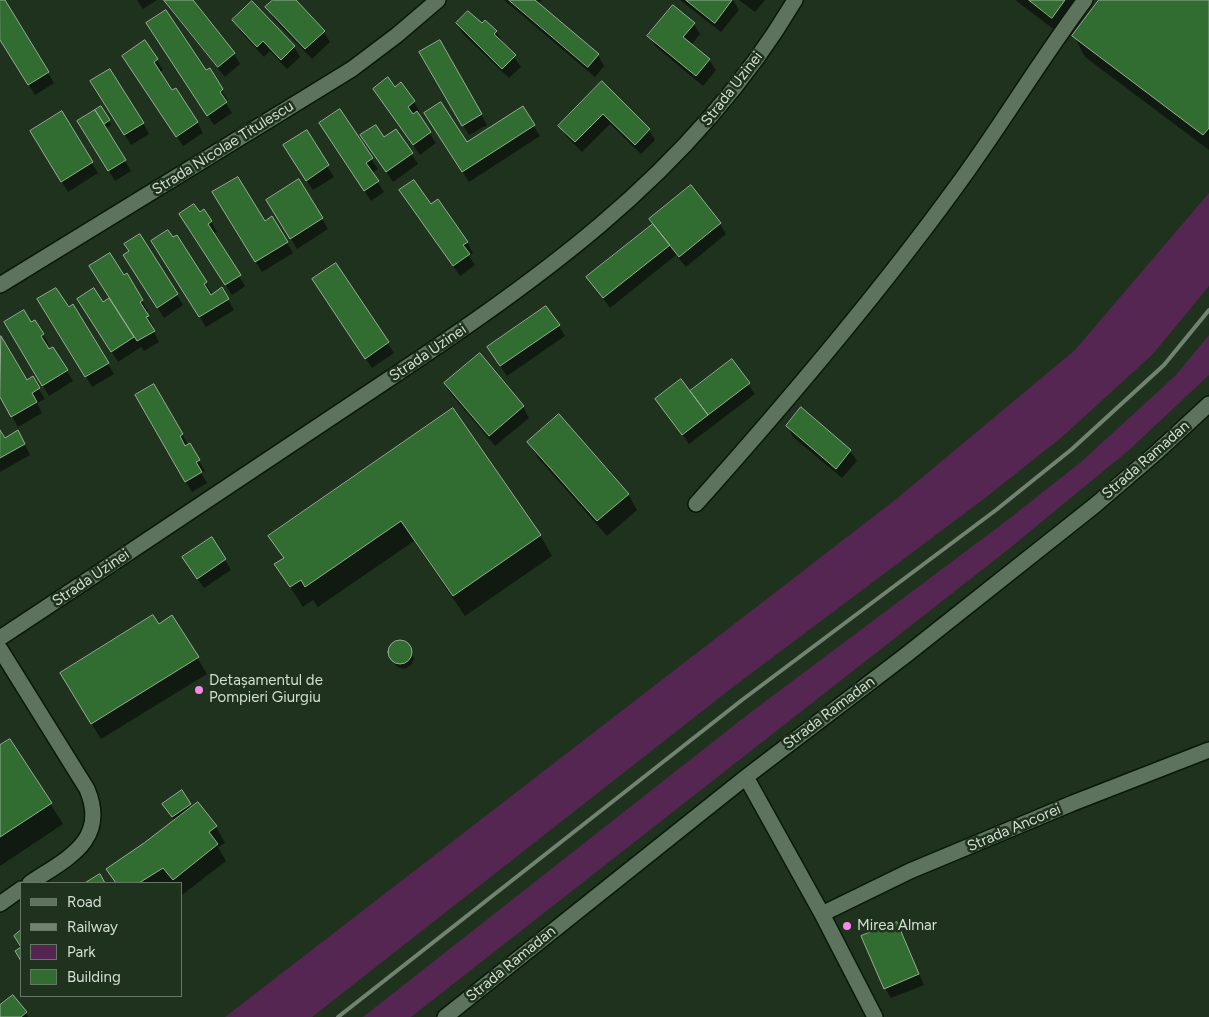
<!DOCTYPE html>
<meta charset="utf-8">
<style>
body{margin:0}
#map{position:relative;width:1209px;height:1017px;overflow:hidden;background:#1f321e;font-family:Figtree,sans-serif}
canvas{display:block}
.legend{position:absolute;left:20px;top:882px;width:162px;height:115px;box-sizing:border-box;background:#1f321e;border:1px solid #677766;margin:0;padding:6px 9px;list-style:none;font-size:15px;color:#d3dfd2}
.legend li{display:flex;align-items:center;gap:10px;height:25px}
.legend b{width:25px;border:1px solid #677766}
</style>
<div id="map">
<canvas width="1209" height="1017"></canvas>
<ul class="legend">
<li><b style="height:6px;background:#5e735d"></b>Road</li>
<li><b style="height:6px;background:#738372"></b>Railway</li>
<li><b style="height:14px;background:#552651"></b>Park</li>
<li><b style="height:14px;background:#316c31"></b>Building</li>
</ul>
</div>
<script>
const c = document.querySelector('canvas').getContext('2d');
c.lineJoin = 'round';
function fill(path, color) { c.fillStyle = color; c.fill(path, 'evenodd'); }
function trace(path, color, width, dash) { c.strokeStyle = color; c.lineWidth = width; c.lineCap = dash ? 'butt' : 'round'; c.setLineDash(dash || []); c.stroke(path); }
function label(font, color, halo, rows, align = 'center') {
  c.font = font + ' Figtree,sans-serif'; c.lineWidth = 5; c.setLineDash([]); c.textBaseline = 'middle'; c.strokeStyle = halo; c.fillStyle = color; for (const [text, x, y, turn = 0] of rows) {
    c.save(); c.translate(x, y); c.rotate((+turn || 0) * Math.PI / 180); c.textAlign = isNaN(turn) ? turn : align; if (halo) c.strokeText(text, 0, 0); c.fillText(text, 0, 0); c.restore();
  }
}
const green = new Path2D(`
 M1209,193V286L1153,354L1062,437L985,498L733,687L312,1017H225L895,500L1075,350Z
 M1209,335V375L1129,450L1010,548L411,1017H363L751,712L1005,522L1081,462L1175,376Z`);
const shadow = new Path2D(`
 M0,0H3L54,83L35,95L0,39Z
 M137,0H157L143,9Z
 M165,0H191L234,54L240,64L225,77L170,9Z
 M274,0H294L324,32L330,42L312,59L273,18L267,7Z
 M504,0H542L538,4L598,55L604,66L595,77Z
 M680,0H733L739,10L721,32Z
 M739,0H765L755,12Z
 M1015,0H1092L1064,37Z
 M1101,0H1209V150L1085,57L1074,36Z
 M234,20L294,47L300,57L287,69L270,51L264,57L240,31Z
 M147,24L206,72L209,70L228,101L225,102L232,113L214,125Z
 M457,24L482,25L496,32L521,67L509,78L463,34Z
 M694,24L700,34L691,45L709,60L716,70L703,86L655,46L649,36Z
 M145,42L163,70L159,73L172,92L197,122L203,133L183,146L130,66Z
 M440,42L487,125L469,135L421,53Z
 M602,83L649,130L655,140L641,154L610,124L582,152L566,136L560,126Z
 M401,84L414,102L420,113L417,114L436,143L420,155L374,89H395Z
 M97,92L143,123L149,134L131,145Z
 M522,108L540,136L469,182L432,124L466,144Z
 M340,111L378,169L372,173L384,192L371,201L327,134Z
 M61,113L98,173L68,192L37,142Z
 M99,115L109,121L111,125L105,129L131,171L115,181L84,132Z
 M396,131L418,164L393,182L362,136L384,139Z
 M306,132L334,177L313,190L290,156Z
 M299,181L328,229L297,249L268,200Z
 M401,191L431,206L467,242L473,253L469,256L475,265L460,276Z
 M220,203L265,222L272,218L293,253L262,272Z
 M199,214L211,222L217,232L213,235L245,286L232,295L187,224Z
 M720,224L726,234L686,267L676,255L610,308L588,277Z
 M140,236L183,305L164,318L131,266L130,252Z
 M176,236L213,295L222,289L234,310L206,327L159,252Z
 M336,264L394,353L372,368L320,289Z
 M126,275L148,311L146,313L154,327L152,328L159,342L144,351L141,347L118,362L85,309L103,304L111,298L123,276Z
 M39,299L68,309L73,306L114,374L92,387Z
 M35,321L49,345L46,347L48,351L53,348L73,381L49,396L5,322L31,324Z
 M559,326L565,336L507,376L495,358Z
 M1,338L26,381L32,378L45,399L37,403L42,413L18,427L0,395Z
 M480,355L523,407L529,418L495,446L451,394L445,384Z
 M732,361L755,394L689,444L657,399L690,393Z
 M154,385L188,445H189L205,471L201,473L207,483L192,492L137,395Z
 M453,410L540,535L552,556L465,616L414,541L318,607L313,600L303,607L276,565L284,559L270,536Z
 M787,426L850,451L857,461L842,478L793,437Z
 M0,432L4,440L18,432L30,455L0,472Z
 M529,442L628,494L637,510L607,536L538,458Z
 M212,539L231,570L204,588L190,568Z
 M172,617L207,674L101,739L70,689Z
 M402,641L408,645L414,658L411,665L405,669L397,667L389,655L390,648L395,642Z
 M10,740L63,824L0,866V747Z
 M182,792L192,808L197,804L216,827L225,843L218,847L226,861L182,895L181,883H116L108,869L175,821L166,809Z
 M896,923L924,985L891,998L885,988Z
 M0,1007L26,1013L28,1017H0Z`);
const building = new Path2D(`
 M0,0H5L49,72L28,85L0,40Z
 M164,0H193L235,53L218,67Z
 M273,0H296L325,31L305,49L265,7Z
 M509,0H535L599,54L588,67Z
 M686,0H732L715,23Z
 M1029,0H1065L1052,18Z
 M1099,0H1209V128L1203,135L1072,36Z
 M252,1L295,46L281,60L263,41L257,47L232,20Z
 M673,5L695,23L683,37L710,59L696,76L647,36Z
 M166,10L206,70L210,68L223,89L220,92L227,102L207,116L146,23Z
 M468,11L482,23L485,20L497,31L494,34L516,55L502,69L456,23Z
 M145,40L158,59L154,62L172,90L176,88L198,122L176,137L122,56Z
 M440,40L482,114L462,126L419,52Z
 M110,69L144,123L124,135L90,81Z
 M388,77L395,87L401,82L415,101L408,107L413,114L417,111L431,132L413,145L373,89Z
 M602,81L650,129L635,145L603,114L575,142L558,126Z
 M441,102L467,142L523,106L535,125L462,172L424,113Z
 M101,106L110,120L104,124L95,110Z
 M340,109L373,158L366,163L379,181L364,191L319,123Z
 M95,110L126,160L108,171L77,121Z
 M62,111L93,162L61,182L30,131Z
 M376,125L384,137L396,129L413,153L386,172L360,135Z
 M307,130L329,165L306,181L283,145Z
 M238,177L265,221L272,216L288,242L255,262L212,192Z
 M299,179L323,218L290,239L266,200Z
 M414,180L431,204L438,199L468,242L463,245L470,254L453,266L399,190Z
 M691,185L721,223L679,257L649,219Z
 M194,204L200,212L204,209L212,221L208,224L241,275L225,285L179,214Z
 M653,224L670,245L603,298L586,277Z
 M168,230L173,237L177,235L207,282L204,284L211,295L222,287L229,299L199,317L151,241Z
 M140,234L178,294L157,308L123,255L129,251L124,244Z
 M110,253L124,275L127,273L143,300L140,302L149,316L146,317L155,331L137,341L89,266Z
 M336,263L389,342L365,359L312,279Z
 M56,288L69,307L73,304L109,363L85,377L37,299Z
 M94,288L103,302L109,298L134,337L111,352L77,299Z
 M546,306L560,325L500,366L487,347Z
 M24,310L31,322L35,320L44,334L41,336L49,349L53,347L68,370L42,386L4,322Z
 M1,336L27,380L33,376L40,388L32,393L37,402L11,417L0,397Z
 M480,353L524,406L489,436L444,383Z
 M732,359L750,383L708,415L690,391Z
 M681,379L708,415L682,435L655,399Z
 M154,384L183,434L180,436L185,446L190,443L200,460L196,462L202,472L185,482L135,395Z
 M801,407L851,450L836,469L786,426Z
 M453,408L541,535L453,596L401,521L305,587L301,580L290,587L274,564L284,558L268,536Z
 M559,414L629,494L597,521L527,442Z
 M0,430L5,438L18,430L25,444L0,458Z
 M212,537L226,559L197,579L182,557Z
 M153,615L159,624L172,615L199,657L91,724L60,673Z
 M388 652a12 12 0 1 1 24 0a12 12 0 1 1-24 0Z
 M10,739L52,803L0,837V745Z
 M182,790L191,804L172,817L162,804Z
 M198,802L217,826L209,832L218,844L173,880L163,868L139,883H116L106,869L144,843Z
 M100,874L105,883H85Z
 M897,922L919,974L884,989L861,936Z
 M21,930V961L15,951L21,947L14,936Z
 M13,995L27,1012L21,1017H0V1005Z`);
const minor = new Path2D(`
 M0,285L352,69L397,35L438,0
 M696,504C787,402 876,297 956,187C1001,126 1040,60 1085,0
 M0,638C112,564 224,489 335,415C512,297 684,188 795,0
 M0,649L87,789C109,841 66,859 30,883
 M746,777L822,914L875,1017
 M0,904L21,889
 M822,914L910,871L1073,803L1209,750
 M445,1017L746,777L906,655L1094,506L1157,452L1209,404`);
const rail = new Path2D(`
 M338,1017L742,700L996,510L1072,449L1164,365L1209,310`);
const markers = [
 [199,690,5,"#f788ec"],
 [847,926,5,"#f788ec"]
];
const streetNames = [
 ["Strada Uzinei",732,89,-52],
 ["Strada Nicolae Titulescu",223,148,-32],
 ["Strada Uzinei",428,353,-34],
 ["Strada Ramadan",1146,460,-41],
 ["Strada Uzinei",91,578,-34],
 ["Strada Ramadan",829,713,-37],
 ["Strada Ancorei",1014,828,-23],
 ["Strada Ramadan",511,964,-39]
];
const poiNames = [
 ["Detașamentul de",209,681],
 ["Pompieri Giurgiu",209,698],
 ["Mirea Almar",857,926]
];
fill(green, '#552651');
fill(shadow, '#0007');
fill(building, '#316c31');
trace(building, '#96ad94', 1);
trace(minor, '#071907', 18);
trace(minor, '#5e735d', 15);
trace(rail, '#738372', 4);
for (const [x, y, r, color] of markers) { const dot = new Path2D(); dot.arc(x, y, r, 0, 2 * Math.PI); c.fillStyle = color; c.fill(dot); trace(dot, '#1f321e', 2); }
label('15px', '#d3dfd2', '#1f321e', streetNames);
label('15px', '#d3dfd2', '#1f321e', poiNames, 'left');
</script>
